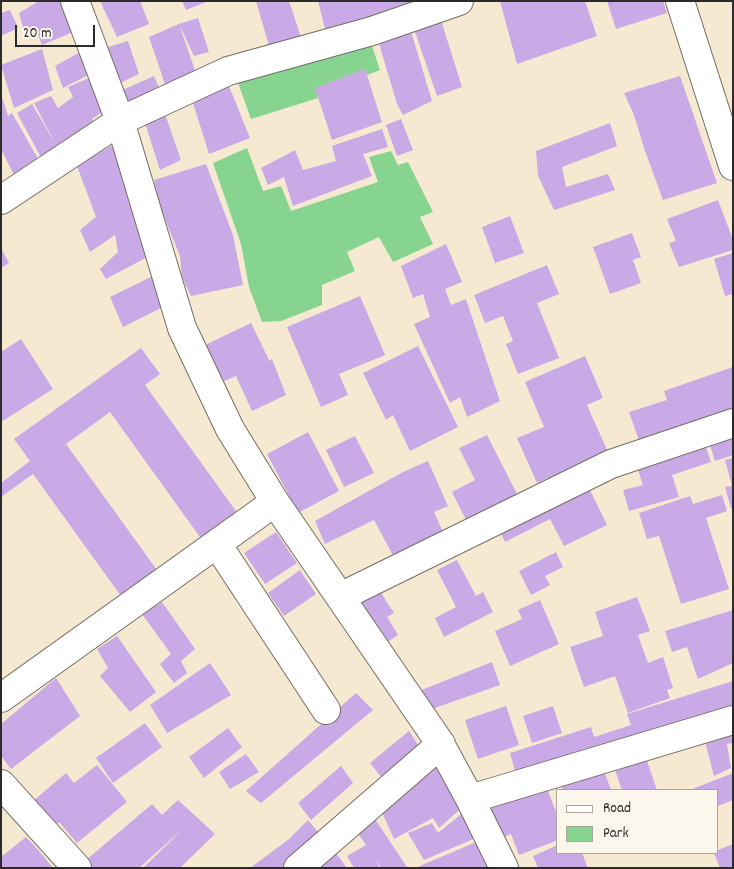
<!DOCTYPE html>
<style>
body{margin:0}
#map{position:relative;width:734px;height:869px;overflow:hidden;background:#f6e9d2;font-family:Dekko,sans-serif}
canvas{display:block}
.frame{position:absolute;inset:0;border:2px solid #2b2b2b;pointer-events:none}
.legend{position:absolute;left:556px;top:789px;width:162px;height:65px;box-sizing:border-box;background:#fbf7ec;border:1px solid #a8a59f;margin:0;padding:6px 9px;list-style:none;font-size:15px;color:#2b2b2b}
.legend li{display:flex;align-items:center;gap:10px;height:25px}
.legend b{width:25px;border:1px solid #a8a59f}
.scale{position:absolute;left:15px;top:25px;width:80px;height:22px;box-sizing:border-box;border:2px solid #2b2b2b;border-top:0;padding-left:6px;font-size:15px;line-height:18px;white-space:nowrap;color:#2b2b2b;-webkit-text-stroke:4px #fbf7ec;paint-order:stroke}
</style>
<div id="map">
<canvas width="734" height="869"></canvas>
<div class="frame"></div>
<ul class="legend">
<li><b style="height:6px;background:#fff"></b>Road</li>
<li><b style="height:14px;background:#87d390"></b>Park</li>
</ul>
<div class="scale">20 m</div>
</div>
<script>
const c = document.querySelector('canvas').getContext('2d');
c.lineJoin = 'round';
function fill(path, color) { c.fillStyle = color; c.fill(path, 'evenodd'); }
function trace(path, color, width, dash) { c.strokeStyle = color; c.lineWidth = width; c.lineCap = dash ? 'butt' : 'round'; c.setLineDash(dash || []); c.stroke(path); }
const green = new Path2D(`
 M370,40L380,70L367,75L365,69L316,88L318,98L251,119L236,77Z
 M247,148L263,191L281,186L291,211L378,182L369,157L391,151L398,165L408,162L433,212L420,217L433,244L393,262L379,237L347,252L355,271L322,285V305L281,321L262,322L249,287L241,244L213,163Z`);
const building = new Path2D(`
 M39,1H68L78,30L42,45L37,32L25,35L19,13Z
 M100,1H140L149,24L117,37Z
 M182,1H209L186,10Z
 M256,1H289L302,40L270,49Z
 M318,1H419L326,33Z
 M500,1H585L597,36L517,64Z
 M607,1H663L667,13L616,29Z
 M10,10L18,28L1,36V13Z
 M440,17L462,87L437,96L413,26Z
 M198,18L209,52L194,56L179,24L197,76L167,90L149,37L179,24Z
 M410,28L432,101L403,115L397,104L378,40Z
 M128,41L139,74L118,84L105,48Z
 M42,49L53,90L14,108L1,65Z
 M84,50L94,72L63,88L55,66Z
 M365,69L382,122L332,140L315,88Z
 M98,74L110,107L92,119L98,129L44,163L17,113L32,104L56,145L34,103L51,96L58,108L73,97L68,87Z
 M154,76L163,96L125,111L118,92Z
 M680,76L717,183L663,200L645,151L634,115L624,93Z
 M229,86L250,138L209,154L193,103Z
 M2,97L8,116L12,113L41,164L16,179L1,149Z
 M164,111L181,160L160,170L144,120Z
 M401,119L413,150L397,156L386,125Z
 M610,123L617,146L562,167L566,187L608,174L615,190L554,210L538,176L536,151Z
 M382,129L388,147L363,154L372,176L293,206L284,177L268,185L261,168L295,150L303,170L336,161L332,146Z
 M116,143L153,254L106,279L100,269L118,252L115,235L90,252L80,230L96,217L77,166Z
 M206,164L233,235L243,285L191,296L182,277L180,256L160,207L154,180Z
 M718,200L733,240V250L679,267L669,243L676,241L667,219Z
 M510,216L524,253L495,263L482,227Z
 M632,233L641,257L633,260L641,283L610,294L593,247Z
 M446,244L462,282L445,289L451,305L466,299L500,401L467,417L460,397L450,403L414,324L430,317L423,294L413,298L401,266Z
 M1,248L9,263L1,268Z
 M733,253V294L725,296L714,259Z
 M547,265L559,294L537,303L559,358L518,374L506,344L513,341L503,316L485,323L474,295Z
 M157,274L167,305L123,327L110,297Z
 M360,296L385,355L339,374L348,395L321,407L287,327Z
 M251,323L269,360L261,364L272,359L286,395L252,411L236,376L220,383L203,346Z
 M21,339L53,389L1,422V352Z
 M418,346L458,427L410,451L393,415L386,420L363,373Z
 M141,348L160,374L145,385L241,518L205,544L110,412L66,444L162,577L126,603L33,474L1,497V483L30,461L14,439Z
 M585,356L603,398L587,405L608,452L537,483L517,438L544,427L525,382Z
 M733,367V415L641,446L629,412L667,400L664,391Z
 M733,428V455L715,461L707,436Z
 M308,432L339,491L298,513L267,454Z
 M487,435L520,500L469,526L452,492L475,480L459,448Z
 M355,436L374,473L344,487L326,450Z
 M703,438L711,462L672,475L679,497L629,511L623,490L643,485L635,461Z
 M733,458V508H731L725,487L732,486L725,460Z
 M428,461L448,506L434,512L445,537L397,563L374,520L325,544L315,521L401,473Z
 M588,486L607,525L564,546L550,519L505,542L497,525Z
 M722,495L727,511L706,518L729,589L681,604L659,536L647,539L639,513L690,496L693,504Z
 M276,532L297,563L265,584L244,553Z
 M556,552L563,567L545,576L550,585L531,595L519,571Z
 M457,560L476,596L483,592L493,612L444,637L435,618L456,607L437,570Z
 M300,570L316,594L284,616L268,593Z
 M378,588L394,613L387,617L398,635L381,646L370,617L360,599Z
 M637,597L650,631L638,635L648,663L663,657L673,688L667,690L670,698L628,713L615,676L584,687L570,647L603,636L595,612Z
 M540,600L559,644L510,666L495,631L522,619L518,610Z
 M162,602L195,649L181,661L187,673L174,683L160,664L171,654L142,614Z
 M733,610V663L698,679L687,647L672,652L665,631Z
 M117,636L156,692L130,712L100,676L108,668L97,649Z
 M492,662L500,685L429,710L419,691Z
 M210,663L231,695L167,733L150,705Z
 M56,678L80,716L11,769L1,756V724Z
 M733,681V714L518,782L510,753L591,727L594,737L631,725L627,714Z
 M356,693L373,710L261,803L246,791Z
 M506,706L519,745L478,759L465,720Z
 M553,706L562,733L532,743L523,716Z
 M145,723L162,747L113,783L96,758Z
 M733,725V743L727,744L731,768L714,776L703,734Z
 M228,728L242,747L204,778L189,757Z
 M409,731L422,751L386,783L370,763Z
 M644,752L657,790H622L613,764Z
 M246,754L259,772L230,789L219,772Z
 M437,758L465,805L439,828L433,818L394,839L380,808Z
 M97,765L127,802L77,843L60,823L51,824L33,801L66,773L74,783Z
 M602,765L611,790H563L559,781Z
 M341,766L353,783L311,820L298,803Z
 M733,773V800L718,806V790H690Z
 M545,783L558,817V840L519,855L511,834L501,838L489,804Z
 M178,800L215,834L180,868H143L184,828L139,868H90L85,861L152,804L162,815Z
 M466,810L478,837L424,860L408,833L432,823L438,833Z
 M375,819L407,867L405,868H381L374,857L380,868H354L347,856L366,845L357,832Z
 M308,820L323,838L289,868H250L288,840Z
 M26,837L40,852L53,868H1V857Z
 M481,840L491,868H415Z
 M733,844V868H720L714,853H718V850Z
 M558,845V853H582L588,868H538L533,856Z
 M335,852L347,868H316Z`);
const street = new Path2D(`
 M75,1L120,121L182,328L230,429L275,502L438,740L470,799L504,868
 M680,1L733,166
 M1,200L120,121L228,71L372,31L459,1
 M217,544L326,710
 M340,597L611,464L733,423
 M1,698L275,502
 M1,784L77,868
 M470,799L733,720
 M298,868L441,744`);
fill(green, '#87d390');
fill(building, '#caa9e7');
trace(street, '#726e65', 30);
trace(street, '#fff', 28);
</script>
